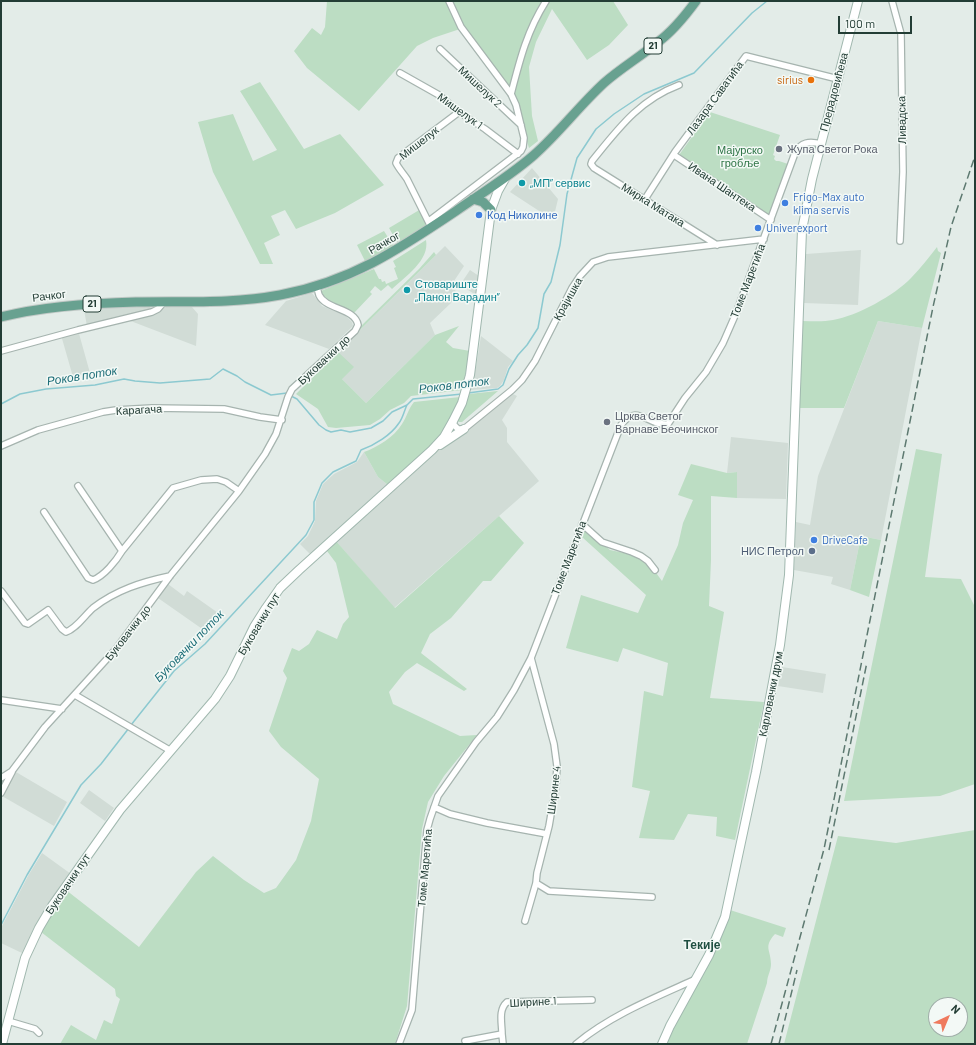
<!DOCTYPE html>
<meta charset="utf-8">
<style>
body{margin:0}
#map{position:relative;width:976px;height:1045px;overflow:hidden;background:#e3ece8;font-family:Barlow,sans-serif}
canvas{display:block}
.frame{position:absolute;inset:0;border:2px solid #233d35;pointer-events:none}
.north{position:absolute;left:928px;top:997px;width:40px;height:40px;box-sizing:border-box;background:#f3f9f6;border:1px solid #a0aea9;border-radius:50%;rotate:44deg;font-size:11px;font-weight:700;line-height:16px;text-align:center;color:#233d35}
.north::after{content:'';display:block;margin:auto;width:14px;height:18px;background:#ef7a5e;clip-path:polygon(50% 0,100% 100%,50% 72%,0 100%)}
.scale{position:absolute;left:838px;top:16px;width:74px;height:18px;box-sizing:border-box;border:2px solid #233d35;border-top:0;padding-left:5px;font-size:12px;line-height:14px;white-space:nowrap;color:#233d35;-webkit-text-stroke:3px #f3f9f6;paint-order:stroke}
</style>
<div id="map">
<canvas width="976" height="1045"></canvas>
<div class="frame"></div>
<div class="north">N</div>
<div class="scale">100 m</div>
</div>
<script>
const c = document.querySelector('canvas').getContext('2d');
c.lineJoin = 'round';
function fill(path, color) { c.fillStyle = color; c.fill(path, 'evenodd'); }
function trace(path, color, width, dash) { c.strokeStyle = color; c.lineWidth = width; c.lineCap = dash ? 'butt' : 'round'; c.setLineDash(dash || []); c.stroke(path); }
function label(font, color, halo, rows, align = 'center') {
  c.font = font + ' Barlow,sans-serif'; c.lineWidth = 3; c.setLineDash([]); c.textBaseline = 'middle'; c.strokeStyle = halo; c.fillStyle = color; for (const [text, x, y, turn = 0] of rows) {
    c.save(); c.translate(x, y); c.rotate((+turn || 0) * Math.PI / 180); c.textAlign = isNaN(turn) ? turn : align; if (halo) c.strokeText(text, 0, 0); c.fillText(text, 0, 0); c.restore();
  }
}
const built = new Path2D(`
 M532,168L558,199L553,220L510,192Z
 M445,246L464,266L450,287L456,291L451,303L430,323L435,335L366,403L342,379L338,352Z
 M861,250L858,305L804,303L806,254Z
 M470,270L479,276L476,295L460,285Z
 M312,293L322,306L346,316L352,322L353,326L329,349L265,325L286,301Z
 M149,306L151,309L150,311L87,326L84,310L112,307Z
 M173,306L192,307L198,314L196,346L128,320L154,314L166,307Z
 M878,321L922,328L881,540L861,536L850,590L831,584L833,577L794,570L796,522L810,525L818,476Z
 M78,330L90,373L73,377L61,335Z
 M481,336L513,361L508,367L504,380L500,386L497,388L470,390L476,367Z
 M507,391L517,396L502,420L507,428V442L539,481L394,608L336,541L418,467Z
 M731,437L788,443L786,499L737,498V472L727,473Z
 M364,452L378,477L388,485L311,555L300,544L308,536L315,521L316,501L323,484L334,474L357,462Z
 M168,584L184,596L187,591L221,615L208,633L158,598Z
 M782,667L826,674L823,693L778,686Z
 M16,772L67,802L54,826L2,796Z
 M89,790L114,808L105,821L80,803Z
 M42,853L71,874L24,954L1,943V928L28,876Z`);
const green = new Path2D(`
 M327,1H613L628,25L609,45L587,60L552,9L536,42L529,67L532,116L538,141L529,148L512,95L463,28L433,38L417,46L359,111L307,68L294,51L312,28L321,35L325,27Z
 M260,82L304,149L340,134L384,185L335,213L296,229L285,210L271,216L280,235L264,243L273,264H260L213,172L198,122L233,114L253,161L277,150L240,91Z
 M710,112L780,135L773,155L775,156L774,159L776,161H779L788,164L769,215L679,155Z
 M421,209L427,223L428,230L402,244L400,240L397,242L389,228Z
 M384,231L396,250L367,265L357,245Z
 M426,240C430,260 405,277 392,289L388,285L381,291L375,286L370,292L372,294L354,313C342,306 326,304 321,291L374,269L379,279H381L382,282L385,281L386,284L398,279L394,268L396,267L393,261Z
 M937,247L938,251L941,253L922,328L878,321L844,408H799L802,321C812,321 823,322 833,320C857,316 895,295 911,278C921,268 929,257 937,247Z
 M434,252L436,255L359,331L360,327L419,269Z
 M459,326L446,342L453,348L470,351L462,390L411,396L404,403L390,410L380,419L370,425L336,428L328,427L318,409L296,394L338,352L354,367L342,379L366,403L435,335Z
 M498,391L462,422H459L457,420L468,394Z
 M460,397C452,435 416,461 388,485L378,477L364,452C378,447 394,437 402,424C407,417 408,409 414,402Z
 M916,449L942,454L925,577L961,579L975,607V784L940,796L844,801Z
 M691,464L727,473L737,472V498L711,496V560L709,606L724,612L710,698L764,702L735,840L716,836L717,817L688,814L674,840L639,838L650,791L632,787L644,691L663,696L668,663L623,648L618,662L566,648L581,595L638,613L646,595L582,537L584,528L610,550L634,555L654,570L662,581L678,545L683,523L693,500L678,495Z
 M499,516L524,543L491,581H483L451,618L430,634L421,653L467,689L464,691L417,663L405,672L389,692L393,704L460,736L477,735L444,776L428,802L422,829L407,1006L395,1044H60L71,1025L96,1040L104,1020L112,1024L120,999L116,996L115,989L41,932L66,890L139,947L196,872L213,856L244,880L264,893L276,888L296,860L311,821L319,779L281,747L269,731L287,678L283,671L292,648L299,651L309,644L317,630L337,639L343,624L349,617L336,563L327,551L336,541L395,608Z
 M861,536L881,540L869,597L850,590Z
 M975,830V1044H784L838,836L896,843ZM936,1005H960V1029H936Z
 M730,910L786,928L783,937L775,934C763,947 771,950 771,964C771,971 767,976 767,983L747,1044H665Z`);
const stream = new Path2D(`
 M468,393L498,389L503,385L509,369L518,355L527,345L538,328L544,294L551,282L560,245L567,194L577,158L596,129L614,114L644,94L694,73L752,13L767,1
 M291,396L297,399L319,425L326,430L331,432L341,430L350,432L371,428L383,421L392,412L407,405L413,399L462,394
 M1,404L20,394L46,389L95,385L124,379L135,381L160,383L210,379L223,369L237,376L245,382L271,395L287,393L288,394
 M131,725L174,671L205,644L306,535L314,520V502L322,483L333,472L356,461L361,450C375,445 391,435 399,423C403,418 404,411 407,405
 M1,925L27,875L81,785L101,764L129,728`);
const street = new Path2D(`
 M892,1L901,34L903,172L900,241
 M440,49L521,125
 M400,73L439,95L459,112L485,129L518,154
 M679,85C639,100 618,129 592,161L591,164L594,168L717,245
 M511,94C520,59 527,31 546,1
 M674,155L771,220
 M645,199L675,152L746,56L838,79
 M429,221L521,151L523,147L524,138L516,105L511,94L461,27L449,1
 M429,223L407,179C403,173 399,169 396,163L398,158L459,112
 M1,351L78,330L152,312L158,309L164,302
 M453,421L454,425L458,429H464L512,390L522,380L535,361L572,288L580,276L593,262L608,257L764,239
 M1,446L38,430L103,412L116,410L152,408L224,409L260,417L282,420
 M78,486L122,551
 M44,512L88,578L93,580C104,576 116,561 122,551L173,488L201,480L217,479L226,482L239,491
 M582,524L602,542L632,552L641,556L648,561L655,570
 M1,591L25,623L28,624L48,610L62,629L66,632C77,628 84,616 93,608C116,590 142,582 170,576
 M75,695L171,751
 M1,700L62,709
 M1,778L12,771L45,727L116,649L170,576L239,491L265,454L276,434L288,397L292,389L355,331L358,325C355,308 326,310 319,295C318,292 317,288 317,285
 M1,793L12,772
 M434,807L450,814L487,823L547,834
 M536,883L549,891L652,897
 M525,921L536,883L537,873L549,826L556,785L557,766L554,744L531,658
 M8,1021L35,1029L39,1033
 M502,1034C502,1023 498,1010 507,1002L592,1000
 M465,1041L502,1034L503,1044
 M399,1044L412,1010L427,830L430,819L438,796L476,742L497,717L514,690L531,658L621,425C637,402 649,427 668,424L685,398L706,372L723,343L737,311L795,153C801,142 809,141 821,144
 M576,1044C611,1015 654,998 696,979`);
const secondary = new Path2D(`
 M440,445L464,429
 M2,1044L25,958L39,928L52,906L120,810L215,699L230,676L254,627L266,608L280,588L299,570L432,450L444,437L453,421L462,403L470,375L491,210L498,191L506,177
 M662,1044L670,1026L709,955L725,917L756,772L780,645L789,575L802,230L812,179L858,1`);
const primary = new Path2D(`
 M473,199L483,202L491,210
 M1,317C45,306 91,303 136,302C184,301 232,304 280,295C350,282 398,250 456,211C482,193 510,176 534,155C559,133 579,106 604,83C621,68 640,57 658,42C673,31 685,16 696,1`);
const rail = new Path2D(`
 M829,850L867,662
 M771,1044L824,849L933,307L951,227L975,156
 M779,1044L797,970`);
const markers = [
 [811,80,4,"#e8710a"],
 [779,149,4,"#6b7280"],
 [522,183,4,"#0f9aa8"],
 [785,203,4,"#3f7fe0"],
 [479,215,4,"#3f7fe0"],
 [758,228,4,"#3f7fe0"],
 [407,290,4,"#0f9aa8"],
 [607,422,4,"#6b7280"],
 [814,540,4,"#3f7fe0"],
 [812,551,4,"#5c6f8a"]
];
const shields = [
 [653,46,18],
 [92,304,18]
];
const shieldNames = [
 ["21",653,46],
 ["21",92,304]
];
const foodNames = [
 ["sirius",803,80]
];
const streetNames = [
 ["Мишелук 2",480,87,43],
 ["Прерадовићева",834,92,-75],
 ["Лазара Саватића",715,98,-54],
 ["Мишелук 1",460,111,36],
 ["Ливадска",902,120,-91],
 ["Мишелук",419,143,-38],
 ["Ивана Шантека",722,187,34],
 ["Мирка Матака",653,205,32],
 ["Рачког",384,243,-30],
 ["Томе Маретића",748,281,-69],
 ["Рачког",49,296,-7],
 ["Крајишка",568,299,-61],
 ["Буковачки до",324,360,-43],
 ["Карагача",139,410,-3],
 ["Томе Маретића",569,558,-69],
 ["Буковачки пут",259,624,-59],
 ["Буковачки до",128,633,-52],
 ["Карловачки друм",771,694,-79],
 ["Ширине 4",554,790,-83],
 ["Томе Маретића",425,868,-85],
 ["Буковачки пут",68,884,-56],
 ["Ширине 1",533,1002,-3]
];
const worshipNames = [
 ["Жупа Светог Рока",787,149],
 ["Црква Светог",615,416],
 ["Варнаве Беочинског",615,429]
];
const parkNames = [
 ["Мајурско",740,150],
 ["гробље",740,163]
];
const cultureNames = [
 ["„МП” сервис",530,183],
 ["Стовариште",415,284],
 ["„Панон Варадин”",415,297]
];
const shopNames = [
 ["Frigo-Max auto",793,197],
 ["klima servis",793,210],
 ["Код Николине",487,215],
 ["Univerexport",766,228],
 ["DriveCafe",822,540]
];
const serviceNames = [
 ["НИС Петрол",804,551]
];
const waterNames = [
 ["Роков поток",82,376,-9],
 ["Роков поток",454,385,-7],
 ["Буковачки поток",189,646,-46]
];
const neighbourhoodNames = [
 ["Текије",702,945]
];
fill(built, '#d1dcd6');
fill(green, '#bcddc3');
trace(stream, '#8cc9d0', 1.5);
trace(street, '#a6b4af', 8);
trace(secondary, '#a1b8af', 10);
trace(primary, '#c1c9c6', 11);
trace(street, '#fff', 5.5);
trace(secondary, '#fff', 8);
trace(primary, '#68a190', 9);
trace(rail, '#5d7970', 1.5, [8, 4]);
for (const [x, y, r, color] of markers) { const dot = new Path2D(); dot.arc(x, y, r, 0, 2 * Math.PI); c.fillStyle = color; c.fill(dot); trace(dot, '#f3f9f6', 1.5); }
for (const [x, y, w] of shields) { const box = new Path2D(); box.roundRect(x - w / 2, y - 8, w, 16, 3); c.fillStyle = '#f3f9f6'; c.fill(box); trace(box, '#233d35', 1); }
label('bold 10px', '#233d35', null, shieldNames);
label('11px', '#c56008', '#f3f9f6', foodNames, 'right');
label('11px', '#233d35', '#f3f9f6', streetNames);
label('11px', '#5b616d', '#f3f9f6', worshipNames, 'left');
label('11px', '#2d7445', '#f3f9f6', parkNames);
label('11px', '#0d838f', '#f3f9f6', cultureNames, 'left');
label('11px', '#366cbe', '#f3f9f6', shopNames, 'left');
label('11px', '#4e5e75', '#f3f9f6', serviceNames, 'right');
label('italic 12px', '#1e6e78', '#f3f9f6', waterNames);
label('bold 12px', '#1f4f41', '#f3f9f6', neighbourhoodNames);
</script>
